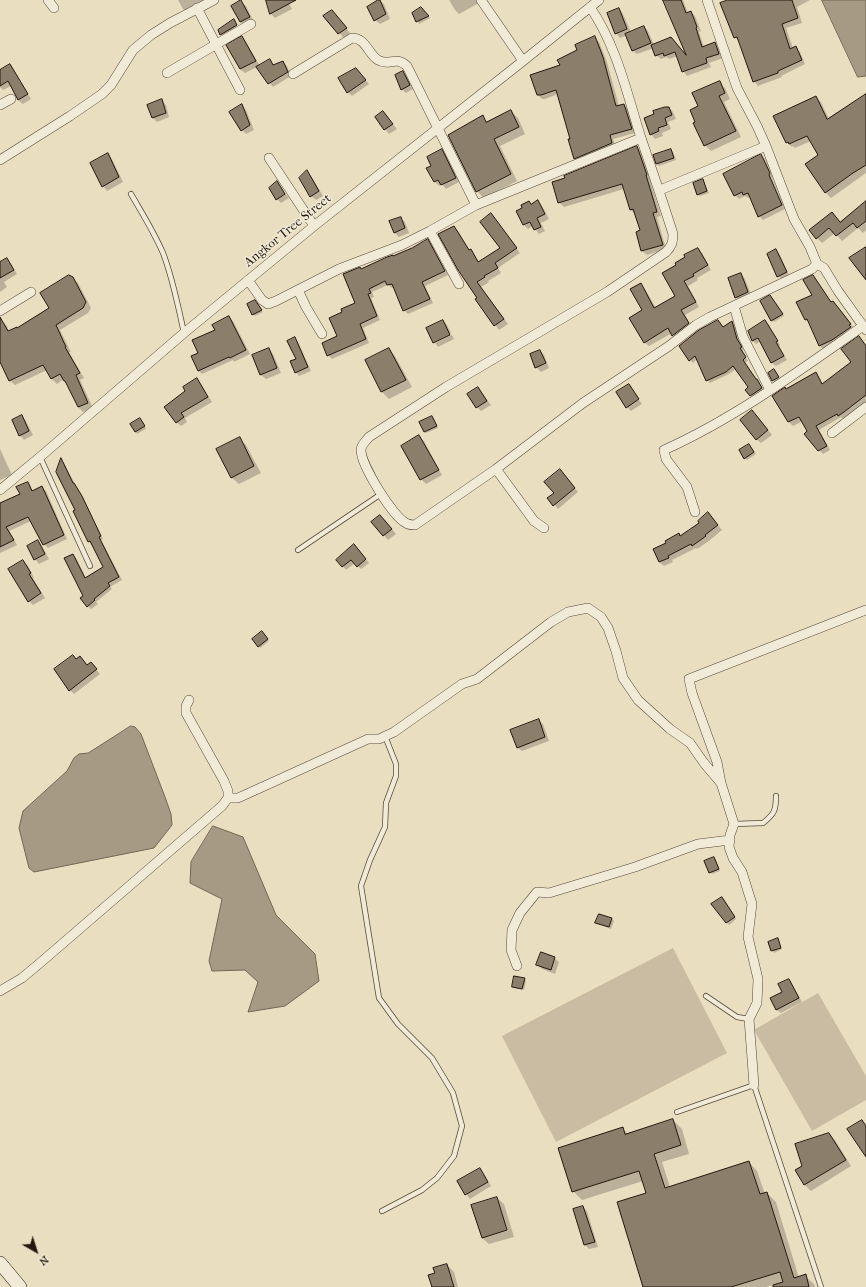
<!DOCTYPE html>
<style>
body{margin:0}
#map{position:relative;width:866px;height:1287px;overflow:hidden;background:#eadec1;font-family:"IM FELL French Canon",serif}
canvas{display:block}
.north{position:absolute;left:16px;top:1231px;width:40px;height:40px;-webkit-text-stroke:3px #f1ead7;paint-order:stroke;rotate:141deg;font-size:11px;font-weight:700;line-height:16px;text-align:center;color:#25170d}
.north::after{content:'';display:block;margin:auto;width:14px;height:18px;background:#25170d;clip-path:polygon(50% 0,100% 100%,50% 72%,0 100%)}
</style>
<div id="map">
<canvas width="866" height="1287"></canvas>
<div class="north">N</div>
</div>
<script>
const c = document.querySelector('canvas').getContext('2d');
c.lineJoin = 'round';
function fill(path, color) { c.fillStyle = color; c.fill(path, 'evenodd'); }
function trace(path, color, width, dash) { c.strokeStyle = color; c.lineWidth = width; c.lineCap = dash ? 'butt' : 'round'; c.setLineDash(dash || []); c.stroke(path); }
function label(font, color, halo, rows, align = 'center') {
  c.font = font + ' "IM FELL French Canon",serif'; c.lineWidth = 3; c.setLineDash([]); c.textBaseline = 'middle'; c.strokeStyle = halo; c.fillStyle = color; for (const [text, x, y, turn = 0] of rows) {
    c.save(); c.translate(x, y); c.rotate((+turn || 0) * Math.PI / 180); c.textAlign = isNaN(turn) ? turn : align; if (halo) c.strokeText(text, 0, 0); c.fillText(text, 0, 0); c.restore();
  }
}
const green = new Path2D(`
 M673,948L727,1053L556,1142L502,1036Z
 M818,993L866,1076V1100L812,1131L754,1030Z`);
const water = new Path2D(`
 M822,0H866V76L858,77Z
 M131,726L135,727L141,734L165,797L171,814L172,825L154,848L34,872L29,868L19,828L23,811L67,771L74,758L79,754L88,753Z
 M213,826L243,837L276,915L315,954L319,981L285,1006L248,1012L258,982L245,970L212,971L209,961L222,899L190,883L191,862Z`);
const shadow = new Path2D(`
 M178,0H210L188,13L183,9Z
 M269,0H287L292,9L275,18L271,14L267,2Z
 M379,0L384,4L390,19L380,24L375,20Z
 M449,0H478L479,3L459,14L455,10Z
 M664,0H683L688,13L691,12L695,16L701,31L699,32L704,47L715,43L719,48L723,58L709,63L711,67L687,76L683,71L678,56L669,59L667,57L661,59L656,55L654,48L637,54L632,50L627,35L620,38L616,33L619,9L623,14L631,32L644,27L648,31L654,45L671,38L687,58Z
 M731,0H810L797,7L802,23L786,28L793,48L795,47L800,52L805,64L781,76L782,77L758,86L754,81L739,42L735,37Z
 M241,2L246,6L254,22L245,26L240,22Z
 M421,8L430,18L419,24L413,13Z
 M332,11L350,33L344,38L324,17Z
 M234,20L238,28L223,36L221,34Z
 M242,38L246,42L260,66L270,60L274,65L283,62L287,66L291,76L273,87L257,67L245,73L240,69L227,46Z
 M595,38L599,42L607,62L619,106L624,105L628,109L635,133L613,139L616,147L579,162L575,158L571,140L558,94L545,99H542L538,95L561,66Z
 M10,65L14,70L31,99L23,104L18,100L11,86L3,90L0,87V71Z
 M403,73L407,77L413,89L406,93L402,89Z
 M360,74L369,84L352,96L348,92Z
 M720,83L725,88L730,99L724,102L741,137L711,151L705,145L696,122L699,107Z
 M866,95V173L831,198L826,193L806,165L819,156L811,141L795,148L793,146L792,147L786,142L816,97L821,102L829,119Z
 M161,100L166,105L169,117L157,122L153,118L148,106Z
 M242,105L246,110L254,130L246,134L242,130Z
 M669,108L673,112L676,119L668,122L671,129L662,133L663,136L655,139L651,134Z
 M511,111L518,118L525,134L500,146L517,181L484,198L477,191L482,117L488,122Z
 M387,117L397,129L389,134L376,118Z
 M637,147L641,152L651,179L650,180L661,216L657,217L666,249L647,255L642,251L641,231L635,214L630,209L624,189L564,207L559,202L566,179Z
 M671,150L673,152L676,160L659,166L657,164L654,155Z
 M441,151L446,155L459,182L446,189L442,184L439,186L435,182Z
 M108,154L112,159L123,182L107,191L103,186Z
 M761,156L765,159L773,178H772L785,209L763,220L759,216L750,197L748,198L745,196L739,199L735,195Z
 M307,172L311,176L323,196L316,200L311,196Z
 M703,180L704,182L709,193L700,196L698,194Z
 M277,183L289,198L281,203L277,199Z
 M538,201L542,206L549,219L541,223L545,231L539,234L533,226L528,229L524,225L517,211L524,208L529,202L531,204Z
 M866,202V230L863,233L858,228L842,241L835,233L822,243L817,238L832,213L840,222Z
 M491,215L520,253L498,268L501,273L488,281L489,282L481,287L508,324L499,330L477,300L478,298L454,227L459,232L470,251L475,255L479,262L501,249Z
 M400,218L405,222L409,233L399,237L395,233L390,222Z
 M427,240L431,244L448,275L425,286L433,303L408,314L404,310L394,288H392L388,285L372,292L374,297L371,298L380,320L363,328L369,343L332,359L328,355L338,337L344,312L356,304L361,270L412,249Z
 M698,249L702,253L711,270L697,278L698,280L688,286L699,307L685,315L692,328L678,339L672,333L649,346L644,342L641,285L645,289L656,308L676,296L678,265Z
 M776,251L780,255L790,277L783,280L778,276Z
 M7,259L11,264L17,274L4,282L7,287L0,292V263Z
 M741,274L745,279L752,297L740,302L736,297Z
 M72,278L78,283L91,308L88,313L60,330L71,352H69L84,378L80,380L93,408L83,412L78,407L68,384L64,379L57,384L52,379L47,370L15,385L10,381L2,364H0V322L2,321L7,326L9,332L17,329L50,309Z
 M816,280L832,303L833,302L837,306L854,328L824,350L820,346L810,323L805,320L798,303L814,295Z
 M772,298L784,316L774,322L767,313Z
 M256,303L263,312L255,316L253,314Z
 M229,317L233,321L250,354L234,362L233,360L202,374L198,370L199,354L217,330Z
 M443,321L447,325L451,333L434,341V343L427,329Z
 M718,321L724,327L732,322L735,325L740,343L744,350L742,351L748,361L744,363L757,380L760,383L764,391L754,398L751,395L750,387L736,369L729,374L710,383L707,380L697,359L693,363L690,360Z
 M765,322L769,325L780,345L779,346L787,360L776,366L772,363L761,341L756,344L753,341Z
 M452,335L454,339L438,347L435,343Z
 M295,338L298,342L311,371L299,376L296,372L297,359Z
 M866,346V402L848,416L843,419L841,417L819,430L830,450L823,454L819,450L803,421L793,426L789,422L773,397L815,373L819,377L823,384L853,362Z
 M389,349L395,356L412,387L389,399L382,392L366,361Z
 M269,350L273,354L281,373L266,379L261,375L254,356Z
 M540,351L544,355L549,368L541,372L536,367Z
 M774,370L780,379L775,383L769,373Z
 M197,380L201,384L212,402L185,418L187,422L181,426L176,422L186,391Z
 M628,385L642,404L631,411L627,407Z
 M478,388L482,393L491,405L481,411L477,407Z
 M756,415L772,435L761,443L756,439Z
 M22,416L26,421L33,435L24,440L20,435Z
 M434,419L438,428L426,433L425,432Z
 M142,421L146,429L137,434L131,424Z
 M419,436L424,441L442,475L426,484L421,479L402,446Z
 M239,439L246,445L261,473L239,484L232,478L218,450Z
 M751,447L756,454L747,460L745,458Z
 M0,449L12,475L0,480Z
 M62,460L64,463L75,484L84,500L103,539L101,540L122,580L110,587L112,589L96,602L98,604L91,609L88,606L84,596L73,555L76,558L86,578L104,567L93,544L92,545L89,542L74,512L76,511Z
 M564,474L578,492L558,509L549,498L555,493Z
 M27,483L31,487L33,492L42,488L46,491L67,539L48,548L44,544L31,521L9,531L17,545L0,553V505L21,494Z
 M712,518L722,530L709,541L697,549L696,548L672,560L673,562L664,566L659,562L668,544L679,535L681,536Z
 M385,520L396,534L388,540L373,522Z
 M37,542L42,546L49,559L39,564L35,559Z
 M358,549L369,563L361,569L355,563L346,570L338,560Z
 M23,561L28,566L34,578H33L45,598L33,605L29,601Z
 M263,634L269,641L260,648L259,646Z
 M80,657L88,666L91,663L100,674L74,694L70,690L76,660Z
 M538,720L543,724L549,741L522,751L517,747Z
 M714,858L716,860L720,871L712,874L710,872Z
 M723,901L736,919L729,925L712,904Z
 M599,915L612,919L614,921L611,929L598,924L597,922Z
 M777,939L782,949L774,953L769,942Z
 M554,958L559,962L555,974L542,969L538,965Z
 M524,979L526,981L524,990L515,988L513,986Z
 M789,980L792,984L802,1002L781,1013L777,1010L771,999L783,992Z
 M673,1120L682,1129L689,1154L662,1162L670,1187L749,1162L757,1171L765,1194L767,1193L776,1202L799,1278L805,1276L814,1284L815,1287H786L784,1282L766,1287H644L647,1194L643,1181L582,1200L573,1191L623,1129L628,1134Z
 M829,1134L835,1140L851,1166L811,1191L805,1185L796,1171L804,1166Z
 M480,1170L484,1174L491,1186L470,1199L466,1194Z
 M497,1198L504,1204L514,1237L489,1244L482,1238Z
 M583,1207L587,1211L598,1247L589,1249L585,1245L574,1210Z
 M447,1265L454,1272L458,1287H433Z`);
const building = new Path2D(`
 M241,0L250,17L240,22L231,6Z
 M266,0H296L270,14Z
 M378,0H380L386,14L374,21L367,7Z
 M663,0H681L686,13L691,11L697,27L696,28L702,47L715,42L719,54L706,58L707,63L682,72L675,52L664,56L663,53L655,56L651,45L671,37L686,55Z
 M728,0H792L798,18L782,24L790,49L796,46L802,60L778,71V73L753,82L737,37L734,38L720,3Z
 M421,7L429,16L416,22L412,13Z
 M619,8L627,29L615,34L607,13Z
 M332,10L347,28L338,34L323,16Z
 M234,19L237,25L220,35L218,30Z
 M644,26L651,43L632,51L625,34Z
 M242,36L256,61L240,69L226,45Z
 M595,36L603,57L616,106L624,104L632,129L610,135L612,143L574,159L568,139H570L556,90L541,95H537L530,75L560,65L557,60L577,50L575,45Z
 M270,59L273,65L283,61L288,72L268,84L256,67Z
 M10,64L28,94L18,100L8,81L0,86V70Z
 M356,68L366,80L347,93L338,78Z
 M403,71L410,85L401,90L395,75Z
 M720,81L725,93L719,96L736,131L704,146L693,123L695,122L690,110L698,106L692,93Z
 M866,94V165L853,173L825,193L805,164L818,155L807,136L789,144L788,142L786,143L773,116L816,96L827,119Z
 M162,99L166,113L152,118L147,105Z
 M242,104L250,125L241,131L229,112Z
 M665,107H669L672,115L665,118L667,125L658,128L659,131L650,135L644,118L654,114L653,111Z
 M511,110L519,127L494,139L511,174L476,192L448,135L483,115L486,122Z
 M383,111L393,124L384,130L375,117Z
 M637,146L647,175H646L657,212L653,213L663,245L641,251L636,232L640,230L633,209L630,210L622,184L558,203L552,182L565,178L564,176Z
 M442,149L456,178L441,185L438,180L434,182L426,168L431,166L427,157Z
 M671,149L674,158L656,164L653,155Z
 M108,153L119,177L102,187L90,163Z
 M761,154L770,173L769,175L782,205L758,217L748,193L743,195L742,192L734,196L723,174Z
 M307,170L319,191L310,197L299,178Z
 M703,179L707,191L697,195L693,183Z
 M277,181L285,194L276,200L269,188Z
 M538,200L545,214L537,218L541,227L534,230L530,222L523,225L516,211L522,208L521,205L529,201L531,204Z
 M866,201V221L857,228L853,223L836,236L829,228L816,239L809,230L832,212L840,222Z
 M491,213L517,248L495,263L498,268L484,276L485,277L477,282L504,319L494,326L475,299L477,298L458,270L438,234L454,226L469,250L471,249L478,262L500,248L480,222Z
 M401,217L405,228L394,233L389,221Z
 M428,239L445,271L422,282L430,299L403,311L392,284L387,285L385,281L369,289L371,293L368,294L377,316L360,324L366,339L327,356L322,343L337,336L329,318L342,312L341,309L355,303L343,274L360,267L361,269L387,257L393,255V256L412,248Z
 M866,247V280L849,258Z
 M698,248L708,265L693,274L694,276L684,281L696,302L681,310L689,323L672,336L668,328L644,343L629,318L642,310L630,289L641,283L654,308L675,296L662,273L676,265L675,263L685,257L684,255Z
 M776,249L787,272L777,277L767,254Z
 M7,258L14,270L0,278V262Z
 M741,273L748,292L735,298L728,278Z
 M69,275L73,277L86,302L83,308L56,325L66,347H65L80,373L76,375L88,403L78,407L65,381H64L60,374L51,379L43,365L9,381L0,362V317L8,331L17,327V328L49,308L40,293Z
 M813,275L831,302L833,301L851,324L849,325L851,327L832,340L819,346L807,319L805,320L796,302L812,295L803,280Z
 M770,295L783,314L771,321L760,301Z
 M255,300L262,310L252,315L247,304Z
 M229,316L246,350L230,358L229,357L198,371L191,356L198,353L192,340L215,330L212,325Z
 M443,320L450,335L433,343L426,328Z
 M718,320L723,327L732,321L737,339L742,347L740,348L746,357L743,360L756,379H757L762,388L750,396L745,390L748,387L733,366L726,372L706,381L695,356L689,361L679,346L699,330Z
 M765,320L778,341L776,342L784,356L771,363L758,338L752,341L748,331Z
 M859,336L866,346V395L844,412L838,416L837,414L816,426L827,446L818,451L804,434L807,431L799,417L788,422L772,396L785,387L786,389L816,372L822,384L851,362L841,349Z
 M295,337L308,367L295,373L290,361L296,359L287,341Z
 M269,348L277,368L260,375L252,355Z
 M389,348L406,380L381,392L365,360Z
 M540,350L546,363L535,368L530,354Z
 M774,369L779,377L772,381L768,373Z
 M197,378L208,397L181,413L184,417L176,423L164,407L185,391L183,387Z
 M629,384L639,399L626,408L616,392Z
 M478,387L487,401L476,408L467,394Z
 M752,410L768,430L756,440L740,420Z
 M22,415L29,431L19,436L12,420Z
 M432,416L437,426L424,432L419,422Z
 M140,418L145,426L135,432L130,424Z
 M419,435L439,470L420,480L401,446Z
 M240,437L254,466L231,478L216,449Z
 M749,444L754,452L744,459L739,450Z
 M61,458L73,483H74L82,496L101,536L99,537L119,577L108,583L110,586L94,599L95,600L87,607L80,598L83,596L64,558L73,554L85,578L103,567L90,541L88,542L73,511L75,510L56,472Z
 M560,469L575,488L553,506L547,498L554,493L544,482Z
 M28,482L32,491L42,486L64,535L43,545L28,517L6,527L14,540L0,547V503L20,494L16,487Z
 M708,512L718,525L705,535L706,536L692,546L691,544L668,556L669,558L659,562L653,549L666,543L665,541L679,533L680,536L699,523L698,521Z
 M380,515L392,529L383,536L371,522Z
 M38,540L45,554L34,560L27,546Z
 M354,544L366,559L357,567L351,560L342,567L336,560Z
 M23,560L31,573L29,574L41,593L28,602L8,569Z
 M262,631L268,639L258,647L252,639Z
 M73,655L76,659L80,656L87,665L91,662L97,669L69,691L54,669Z
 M539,719L545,737L517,748L510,730Z
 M714,857L719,869L709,873L704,861Z
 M722,897L735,917L726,923L711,904Z
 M599,914L612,918L609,927L595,923Z
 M778,938L781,948L771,951L768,942Z
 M541,952L555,957L551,970L536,965Z
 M514,976L525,978L522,989L512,987Z
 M789,979L799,998L776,1010L770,998L782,992L778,984Z
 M673,1119L681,1145L654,1154L665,1188L749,1161L760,1194L767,1192L794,1278L806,1274L809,1287H773V1285L783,1282L780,1272L731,1287H643L617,1202L646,1193L639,1171L572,1192L558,1148L623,1127L625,1134Z
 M862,1120L866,1126V1157L847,1129Z
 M829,1133L846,1160L804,1185L795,1170L802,1166L795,1144Z
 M480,1168L488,1182L465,1195L457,1181Z
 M497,1197L507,1230L482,1238L471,1205Z
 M583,1206L595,1242L584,1245L573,1209Z
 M447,1264L454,1287H432L428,1275L435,1273L433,1268Z`);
const lane = new Path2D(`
 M131,194C142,213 154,232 163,253C173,279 178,306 184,333
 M40,457L90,566
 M298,550L381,494
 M734,824L763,823C774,814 776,811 776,796
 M706,996L737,1017L749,1019
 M677,1112L754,1085L821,1287
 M382,1211L422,1190L437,1178L454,1156L462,1126L453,1093L432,1058L398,1024L379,998L361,886L370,860L385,827L386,803L396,776V764L385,736`);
const street = new Path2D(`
 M48,0L54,8
 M481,0L523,61
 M707,0L737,88L757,126L766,146L794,219L810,247L817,264L824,268L838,291L866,330
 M590,7C617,46 627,94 641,138C652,170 663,202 673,234C673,242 672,246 666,252L607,292L446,387L369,437C366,441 361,445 361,450C361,465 393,517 406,523C409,525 413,525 415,525L496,469L583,403L669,346L696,325L710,317L812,269L817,264
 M197,8L240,90
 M167,73L251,24
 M293,74L352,38C366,38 368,54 378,60C389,67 395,55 407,66L476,205
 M0,105L11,99
 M269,158L314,226
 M0,160L70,116L102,94L111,85L133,50L151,35L170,23L214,0
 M660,190L766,146
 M430,231L459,284
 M248,280L262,300L268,304L276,301L339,269L402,245L430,231L476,205L641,138
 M298,290L306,307L322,334
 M734,306L743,337L770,390
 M0,311L31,292
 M832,433L866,407
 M496,469L534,521L544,528
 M0,490L40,457L184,333L314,226L523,61L599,0
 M695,512L687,487L666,459L664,450C735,418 799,371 863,326
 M228,798H238L368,739H379L394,732L462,684L477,679L551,622L568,612L588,608L601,617L608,628L616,651L623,678L638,700L670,729L690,743L704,763L721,783
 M517,966L511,950L512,930L520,913L537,892L549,893L635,867L698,844L730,840
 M0,991L22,978L40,963L222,806L228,798V791L224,781L186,713V706L189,700
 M754,1085L749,1019L757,1003L758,979L748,937L752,904L742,872L733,858L729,847L730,835L734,824L721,783L717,762L692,693L689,679L866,610`);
const secondary = new Path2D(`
 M0,1263L20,1287`);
const streetNames = [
 ["Angkor Tree Street",288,231,-39]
];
fill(green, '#c9bca2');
fill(water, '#a79a84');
trace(water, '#736654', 1);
fill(shadow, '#0003');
fill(building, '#8b7e6b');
trace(building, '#25170d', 1);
trace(lane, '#56493a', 6);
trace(street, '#56493a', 10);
trace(secondary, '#25170d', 14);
trace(lane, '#f1ead7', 4.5);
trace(street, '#f1ead7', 9);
trace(secondary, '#f1ead7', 13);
label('13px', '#25170d', '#f1ead7', streetNames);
</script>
